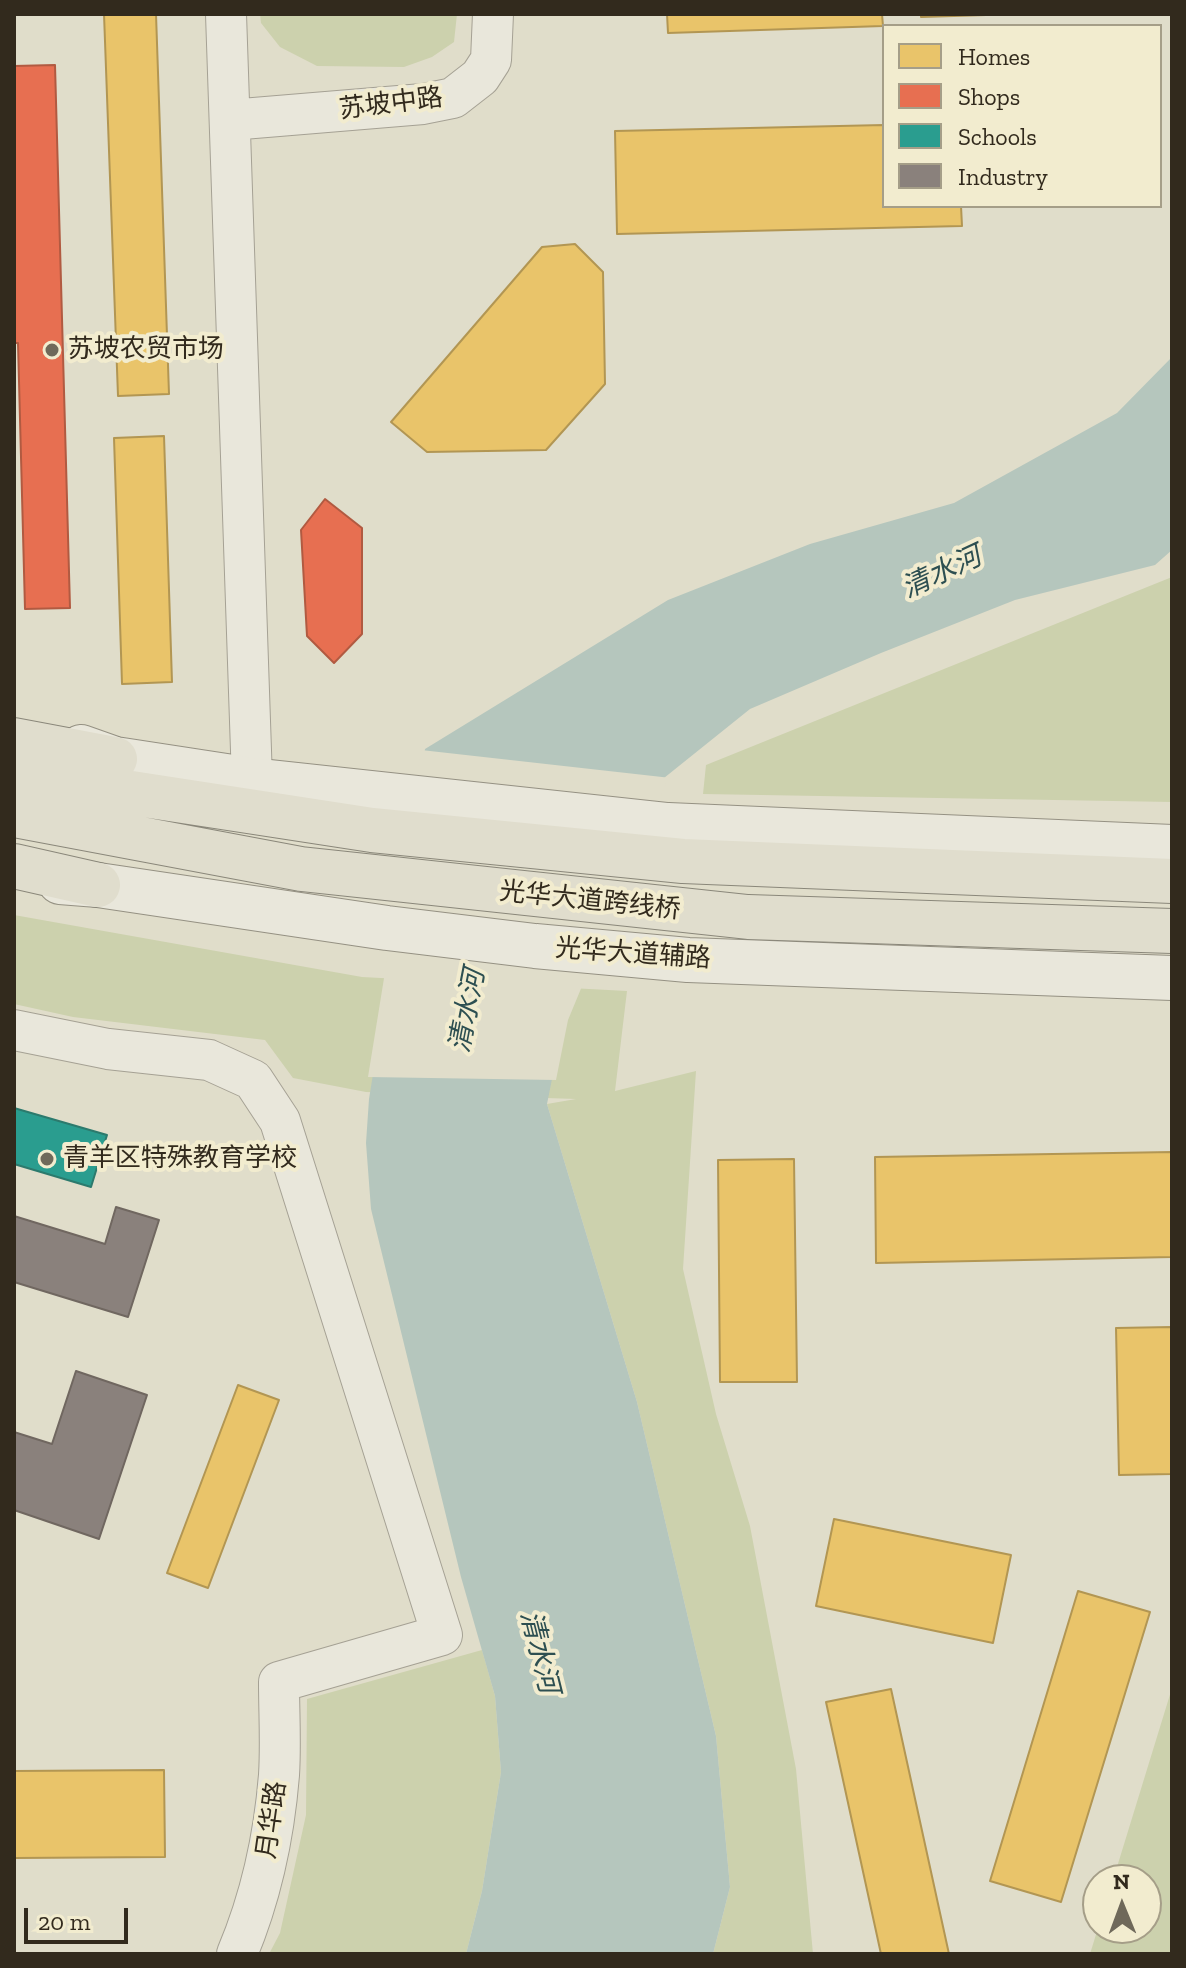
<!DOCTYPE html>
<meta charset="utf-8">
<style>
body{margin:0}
#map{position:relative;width:1186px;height:1968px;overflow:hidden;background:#e0ddca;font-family:"Zilla Slab",serif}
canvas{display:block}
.frame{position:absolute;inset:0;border:16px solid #322a1d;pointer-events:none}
.legend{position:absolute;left:882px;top:24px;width:280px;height:184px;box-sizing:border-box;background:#f2eccf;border:2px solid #a59e88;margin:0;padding:10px 14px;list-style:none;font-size:24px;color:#322a1d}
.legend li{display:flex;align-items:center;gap:16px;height:40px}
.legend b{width:40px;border:2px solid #a59e88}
.north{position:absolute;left:1082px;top:1864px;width:80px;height:80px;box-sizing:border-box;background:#f2eccf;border:2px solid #a59e88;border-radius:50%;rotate:359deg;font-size:22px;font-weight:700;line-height:32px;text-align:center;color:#322a1d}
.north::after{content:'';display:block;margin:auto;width:28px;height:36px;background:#6f695a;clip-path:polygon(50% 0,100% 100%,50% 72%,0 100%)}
.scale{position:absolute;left:24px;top:1908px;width:104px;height:36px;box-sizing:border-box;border:4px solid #322a1d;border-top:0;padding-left:10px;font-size:24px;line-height:28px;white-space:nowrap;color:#322a1d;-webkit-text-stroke:6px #f2eccf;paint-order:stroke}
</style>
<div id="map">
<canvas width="1186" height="1968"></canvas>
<div class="frame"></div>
<ul class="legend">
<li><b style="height:22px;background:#e9c46a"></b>Homes</li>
<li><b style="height:22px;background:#e76f51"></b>Shops</li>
<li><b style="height:22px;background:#2a9d8f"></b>Schools</li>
<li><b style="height:22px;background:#8a817c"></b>Industry</li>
</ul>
<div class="north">N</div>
<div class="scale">20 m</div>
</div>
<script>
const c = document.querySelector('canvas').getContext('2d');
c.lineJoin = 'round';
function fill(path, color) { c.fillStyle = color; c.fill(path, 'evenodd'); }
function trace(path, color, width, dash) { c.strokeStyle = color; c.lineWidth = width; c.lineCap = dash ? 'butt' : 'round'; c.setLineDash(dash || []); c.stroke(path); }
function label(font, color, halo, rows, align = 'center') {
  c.font = font + ' "Zilla Slab","Noto Sans SC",serif'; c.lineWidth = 8; c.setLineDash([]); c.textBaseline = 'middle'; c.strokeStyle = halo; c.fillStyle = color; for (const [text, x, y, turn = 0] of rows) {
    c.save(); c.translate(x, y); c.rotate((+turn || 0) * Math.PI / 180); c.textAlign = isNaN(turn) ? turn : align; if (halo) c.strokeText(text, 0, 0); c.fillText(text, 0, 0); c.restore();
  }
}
const green = new Path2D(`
 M260,14H457L454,42L432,57L404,67L317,66L280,47L261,23Z
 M1172,577V802L703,794L706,765Z
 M14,915L362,977L627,991L615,1091L696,1071L683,1269L716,1414L750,1526L796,1769L813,1954H713L730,1887L716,1736L637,1402L547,1104L576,1099L366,1092L293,1078L265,1040L73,1017L14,1004Z
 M482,1650L495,1696L501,1772L482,1891L466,1954H269L280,1933L306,1815L307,1699Z
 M1172,1688V1954H1090L1098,1928H1146V1880H1113Z`);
const water = new Path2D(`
 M1172,357V550L1155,565L1015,600L881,653L750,709L664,778L564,1019L547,1104L637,1402L716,1736L730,1887L713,1954H466L482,1891L501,1772L495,1696L461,1577L371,1209L366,1143L369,1099L425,749L668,600L810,544L954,503L1117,413Z`);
const pier = new Path2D(`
 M421,750L671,778L667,781L568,1020L556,1080L368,1077Z`);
const homes = new Path2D(`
 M104,14H156L169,394L118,396Z
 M667,14H882L883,26L668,33Z
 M921,14H986V15L921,17Z
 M884,125V206H961L962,226L617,234L615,131Z
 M575,244L603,272L605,384L546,450L427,452L391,422L542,247Z
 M164,436L172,682L122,684L114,438Z
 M1172,1152V1257L876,1263L875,1157Z
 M794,1159L797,1382H720L718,1160Z
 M1172,1327V1474L1119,1475L1116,1328Z
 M238,1385L279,1400L208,1588L167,1573Z
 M834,1519L1011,1555L993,1643L816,1606Z
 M1078,1591L1150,1612L1061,1902L990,1881Z
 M891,1689L949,1954H881L826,1702Z
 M164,1770L165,1857L14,1858V1771Z`);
const shops = new Path2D(`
 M55,65L70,608L25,609L18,343H14V66Z
 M325,499L362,528V634L334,663L307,636L301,530Z`);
const schools = new Path2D(`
 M14,1108L107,1135L91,1187L14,1164Z`);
const industry = new Path2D(`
 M116,1207L159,1220L128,1317L14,1282V1216L105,1244Z
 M76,1371L147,1395L99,1539L14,1510V1432L52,1444Z`);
const street = new Path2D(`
 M226,14L252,780
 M230,120L423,104L453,98L480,77L491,60L493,14
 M14,1030L108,1049L209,1060L253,1080L280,1121L442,1635L279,1682C279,1713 281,1744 279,1775C274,1837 261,1897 237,1954`);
const secondary = new Path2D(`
 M81,747L115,759L252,780L668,825L1172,847
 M60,882L98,885L387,928L535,946L688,960L1172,978`);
const primary = new Path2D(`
 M14,740L115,759
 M14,775L372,830L683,861L1172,881
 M14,815L301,869L748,917L1172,931
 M14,866L98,885`);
const markers = [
 [52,350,8,"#6f695a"],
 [47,1159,8,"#6f695a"]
];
const streetNames = [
 ["苏坡中路",391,104,-7],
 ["光华大道跨线桥",590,901,6],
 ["光华大道辅路",633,954,4],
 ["月华路",272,1820,-82]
];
const poiNames = [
 ["苏坡农贸市场",68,350],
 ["青羊区特殊教育学校",63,1159]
];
const waterNames = [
 ["清水河",942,573,-25],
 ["清水河",468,1011,-79],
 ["清水河",539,1652,76]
];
fill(green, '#ccd1ad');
fill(water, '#b5c6bd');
fill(pier, '#e0ddca');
fill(homes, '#e9c46a');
trace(homes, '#b29653', 2);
fill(shops, '#e76f51');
trace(shops, '#b15a41', 2);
fill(schools, '#2a9d8f');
trace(schools, '#2c7a6d', 2);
fill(industry, '#8a817c');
trace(industry, '#706760', 2);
trace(street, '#a5a194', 42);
trace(secondary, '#959183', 46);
trace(primary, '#8a877a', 46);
trace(street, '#e9e7db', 40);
trace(secondary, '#e9e7db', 44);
trace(primary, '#e0ddcd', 44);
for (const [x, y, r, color] of markers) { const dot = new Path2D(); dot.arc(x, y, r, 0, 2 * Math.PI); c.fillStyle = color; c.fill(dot); trace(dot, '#f2eccf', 3); }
label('26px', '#322a1d', '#f2eccf', streetNames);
label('26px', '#322a1d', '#f2eccf', poiNames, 'left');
label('italic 28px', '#2d4f51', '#f2eccf', waterNames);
</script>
